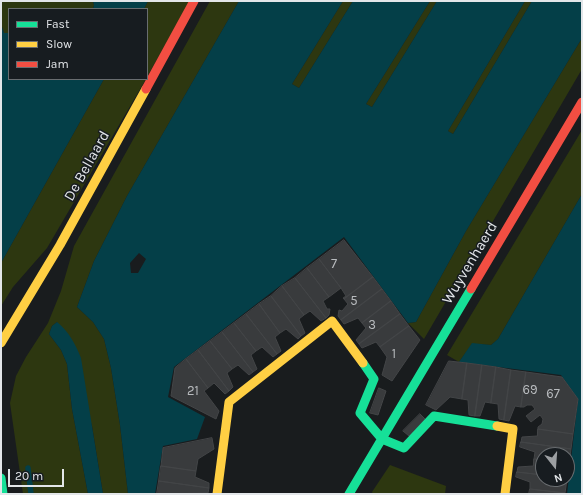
<!DOCTYPE html>
<style>
body{margin:0}
#map{position:relative;width:583px;height:495px;overflow:hidden;background:#191c1e;font-family:Karla,sans-serif}
canvas{display:block}
.frame{position:absolute;inset:0;border:2px solid #e3e6e9;pointer-events:none}
.legend{position:absolute;left:8px;top:8px;width:140px;height:72px;box-sizing:border-box;background:#171c20;border:1px solid #696d70;margin:0;padding:5px 7px;list-style:none;font-size:12px;color:#e3e6e9}
.legend li{display:flex;align-items:center;gap:8px;height:20px}
.legend b{width:20px;border:1px solid #696d70}
.north{position:absolute;left:535px;top:447px;width:40px;height:40px;box-sizing:border-box;background:#171c20;border:1px solid #696d70;border-radius:50%;rotate:163deg;font-size:11px;font-weight:700;line-height:16px;text-align:center;color:#e3e6e9}
.north::after{content:'';display:block;margin:auto;width:14px;height:18px;background:#9c9fa2;clip-path:polygon(50% 0,100% 100%,50% 72%,0 100%)}
.scale{position:absolute;left:8px;top:469px;width:56px;height:18px;box-sizing:border-box;border:2px solid #e3e6e9;border-top:0;padding-left:5px;font-size:12px;line-height:14px;white-space:nowrap;color:#e3e6e9;-webkit-text-stroke:3px #171c20;paint-order:stroke}
</style>
<div id="map">
<canvas width="583" height="495"></canvas>
<div class="frame"></div>
<ul class="legend">
<li><b style="height:5px;background:#16e098"></b>Fast</li>
<li><b style="height:5px;background:#ffcf43"></b>Slow</li>
<li><b style="height:5px;background:#f24e42"></b>Jam</li>
</ul>
<div class="north">N</div>
<div class="scale">20 m</div>
</div>
<script>
const c = document.querySelector('canvas').getContext('2d');
c.lineJoin = 'round';
function fill(path, color) { c.fillStyle = color; c.fill(path, 'evenodd'); }
function trace(path, color, width, dash) { c.strokeStyle = color; c.lineWidth = width; c.lineCap = dash ? 'butt' : 'round'; c.setLineDash(dash || []); c.stroke(path); }
function label(font, color, halo, rows, align = 'center') {
  c.font = font + ' Karla,sans-serif'; c.lineWidth = 3; c.setLineDash([]); c.textBaseline = 'middle'; c.strokeStyle = halo; c.fillStyle = color; for (const [text, x, y, turn = 0] of rows) {
    c.save(); c.translate(x, y); c.rotate((+turn || 0) * Math.PI / 180); c.textAlign = isNaN(turn) ? turn : align; if (halo) c.strokeText(text, 0, 0); c.fillText(text, 0, 0); c.restore();
  }
}
const green = new Path2D(`
 M1,1H93L94,5L93,9H9V33H4L1,24Z
 M148,1H190L147,77V9H144Z
 M210,1H239L127,196L94,261L77,307L93,322L104,339L111,368L120,425L128,494H103L92,426L57,322L52,326L49,334L61,350L67,364L72,409L88,494H23L10,403L16,376L26,357L48,323L61,291L74,246Z
 M343,1H353L299,88L292,84Z
 M430,1H437L372,107L366,104Z
 M525,1H532L453,134L448,131Z
 M582,38V69L424,339L408,323L416,322L466,231Z
 M104,79H146L47,248L13,287L1,306V263Z
 M582,130V194L498,339L491,345L472,344L459,362L447,355Z
 M390,465L446,486L445,494H373L372,492Z`);
const water = new Path2D(`
 M93,1H148L144,9H93L94,5Z
 M239,1H343L292,84L299,88L353,1H430L366,104L372,107L437,1H525L448,131L453,134L532,1H582V38L466,231L416,322L408,323L344,237L174,367L168,397L205,417L197,439L163,446L155,494H128L120,425L111,368L104,339L93,322L77,307L94,261L127,196ZM139,253L146,259L138,273H131L130,263Z
 M1,24L4,33H9V79H104L1,263Z
 M582,194V494H567L578,399L561,375L459,362L472,343L491,345L498,339Z
 M57,322C69,332 75,343 81,358L103,494H88L72,409L67,364L61,350L49,334L52,326Z`);
const stream = new Path2D(`
 M28,468L31,494`);
const building = new Path2D(`
 M344,240L373,277L344,299L343,298L346,296L341,288L319,259Z
 M319,259L341,288L329,297L307,268Z
 M307,268L329,297L323,301L327,309H330L329,315L326,318L295,278Z
 M373,277L382,289L341,320L338,316L339,310L342,311L348,304L344,299Z
 M295,278L326,318L321,321L310,311L304,315L282,286Z
 M282,286L304,315L299,319L305,333L301,336L271,296Z
 M382,289L391,301L362,323L358,318L344,324L341,320Z
 M271,296L301,336L298,339L286,329L280,333L259,304Z
 M391,301L400,314L359,344L356,340L366,328L362,323Z
 M259,304L280,333L275,337L281,351L277,354L246,314Z
 M246,314L277,354L273,357L262,347L256,351L234,323Z
 M400,314L409,326L380,347L376,342L362,348L359,344Z
 M234,323L256,351L251,355L257,369L253,372L222,332Z
 M409,326L420,340L392,381L382,375L387,357L380,347Z
 M222,332L253,372L249,375L238,365L232,369L210,341Z
 M210,341L232,369L227,373L233,387L229,391L198,350Z
 M198,350L229,391L225,394L214,383L208,388L186,359Z
 M186,359L208,388L204,391L219,411L216,419L171,396L175,368Z
 M449,361L467,363L462,399L450,397L436,410L426,405Z
 M467,363L482,365L475,416L469,415L468,400L462,399Z
 M482,365L496,367L491,403L485,402L480,416H475Z
 M496,367L511,370L504,420L499,419L498,404L491,403Z
 M511,370L526,372L521,407L515,406L509,421L504,420Z
 M526,372L562,377L578,399L573,434L538,429V427L542,424L543,419L540,415L531,422L526,416L535,409L532,405H527L524,407H521Z
 M379,388L386,391L378,415L370,413Z
 M420,414L426,420L409,436L403,431Z
 M538,429L573,434L571,449L521,442L522,437L537,436Z
 M212,438L214,449L198,459L196,471L161,466L163,448Z
 M521,442L571,449L569,464H567V455H543V460L534,459L535,452L520,447Z
 M534,459L543,460V475L517,472L518,467L533,466Z
 M161,466L196,471L195,477L209,483V488L159,481Z
 M517,472L543,475V479H567L565,493L530,489V482L516,477Z
 M159,481L209,488L208,493L157,494Z
 M530,489L565,493L529,494Z`);
const fast = new Path2D(`
 M363,363L374,379L360,413L382,439L404,448L434,416L497,426
 M1,478L3,494
 M349,494L471,289`);
const slow = new Path2D(`
 M1,343L60,245L146,89
 M497,426L513,429L505,494
 M217,494L229,402L332,321L363,363`);
const jam = new Path2D(`
 M146,89L194,1
 M471,289L582,102`);
const numberNames = [
 ["7",334,264],
 ["5",354,301],
 ["3",372,325],
 ["1",394,354],
 ["69",530,390],
 ["21",193,391],
 ["67",553,394]
];
const streetNames = [
 ["De Bellaard",87,166,-61],
 ["Wuyvenhaerd",470,263,-59]
];
fill(green, '#2d3710');
fill(water, '#043f48');
trace(stream, '#043f48', 5.5);
fill(building, '#393b3d');
trace(building, '#434547', 1);
trace(fast, '#16e098', 9);
trace(slow, '#ffcf43', 9);
trace(jam, '#f24e42', 9);
label('13px', '#b8bbbe', null, numberNames);
label('15px', '#e3e6e9', '#171c20', streetNames);
</script>
